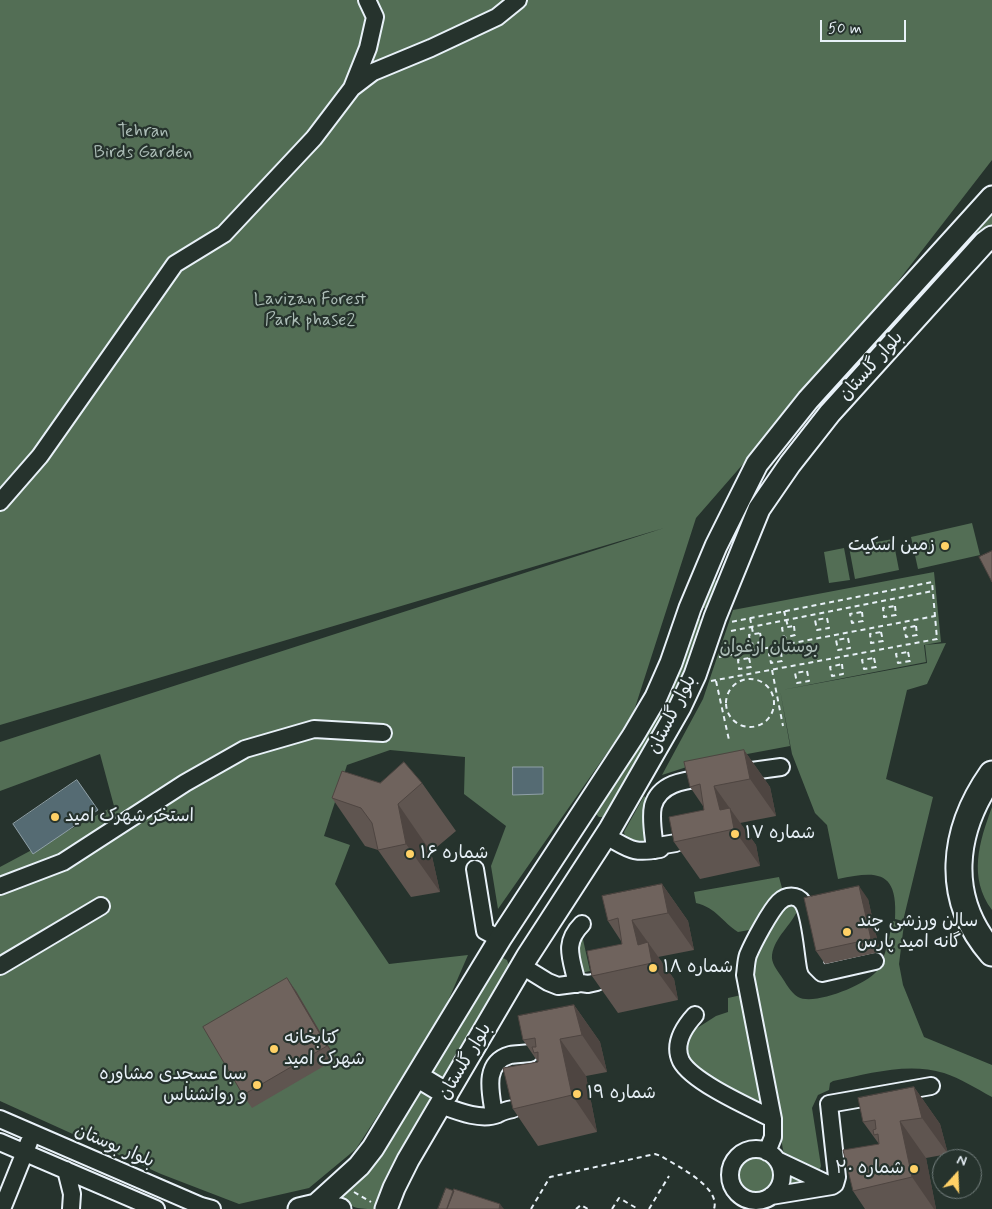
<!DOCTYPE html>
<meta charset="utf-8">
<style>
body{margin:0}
#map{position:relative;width:992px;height:1209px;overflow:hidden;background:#26332d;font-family:Mynerve,sans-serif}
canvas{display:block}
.north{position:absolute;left:932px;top:1149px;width:50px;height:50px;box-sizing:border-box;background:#26332d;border:1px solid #747f7e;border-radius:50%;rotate:20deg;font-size:14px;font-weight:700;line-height:20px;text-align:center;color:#e8f1f8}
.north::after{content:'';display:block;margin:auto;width:18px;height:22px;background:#ffd166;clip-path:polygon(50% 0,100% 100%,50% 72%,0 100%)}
.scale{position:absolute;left:820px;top:20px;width:86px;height:22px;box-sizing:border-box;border:2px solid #e8f1f8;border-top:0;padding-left:6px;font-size:15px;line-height:18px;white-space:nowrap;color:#e8f1f8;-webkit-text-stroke:4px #26332d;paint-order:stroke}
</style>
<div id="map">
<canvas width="992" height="1209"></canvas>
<div class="north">N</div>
<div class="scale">50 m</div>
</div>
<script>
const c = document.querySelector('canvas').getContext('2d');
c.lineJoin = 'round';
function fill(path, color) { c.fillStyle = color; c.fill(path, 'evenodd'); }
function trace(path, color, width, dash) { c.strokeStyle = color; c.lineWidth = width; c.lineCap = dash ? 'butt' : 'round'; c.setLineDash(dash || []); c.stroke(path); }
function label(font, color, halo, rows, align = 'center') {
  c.font = font + ' Mynerve,"Playpen Sans Arabic",sans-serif'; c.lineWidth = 4.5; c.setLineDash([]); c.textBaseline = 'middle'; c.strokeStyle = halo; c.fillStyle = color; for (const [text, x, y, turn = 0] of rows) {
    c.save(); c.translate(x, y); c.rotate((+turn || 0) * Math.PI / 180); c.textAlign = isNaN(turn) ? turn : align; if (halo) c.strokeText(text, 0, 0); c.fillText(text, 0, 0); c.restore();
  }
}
const green = new Path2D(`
 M0,0H992V160L865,324L696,518L632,717L498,909L491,866L506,826L464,794L465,757L390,750L347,765L324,836L350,845L335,884L389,964L468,955L441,1017L356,1149L309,1188L239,1204L161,1174L0,1101V867L114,806L100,754L0,791V742L664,528L0,725Z
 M992,206V229C971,242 955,256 939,274L934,269Z
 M972,523L980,555L918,569L911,537Z
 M893,539L899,570L855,579L849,547Z
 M844,548L850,580L829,583L824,552Z
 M934,572L941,642L924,645L926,662L782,690L927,663L925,645L946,643L927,684L907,690L886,779L933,797L903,921L895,919C898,870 877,871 838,879L827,825L815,813L792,754L780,690L790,746L699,763L662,775L703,699L733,610Z
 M713,579L717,581L720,585L709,609L700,607Z
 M697,619H700L703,622L683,681L607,817H599L594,812Z
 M644,796L648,800C642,816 644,823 648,840L645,842H637L625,836L624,832Z
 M992,807V910C968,878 979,842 992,807Z
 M779,877L782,888L771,899L754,927L749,930L738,932C722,922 717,908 696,903L694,892Z
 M787,901H793L798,909C792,925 775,936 772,955C771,963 777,970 781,976C786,983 790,992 798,997C814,1006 865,985 876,972C885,962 889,935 893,921L904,924L899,964L903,985L924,1037L992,1065V1097C977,1089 960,1078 944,1073C907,1062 869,1074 833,1081L830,1083L829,1090L818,1095L812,1108L821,1166L818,1175L784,1155L751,974C756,947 772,925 787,901Z
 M582,935L590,971L581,973L576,946Z
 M503,958L507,960L510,968L444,1085L426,1074L498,959Z
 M746,994L770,1115C746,1102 688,1074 682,1047L691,1032L716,1016L728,1012V998Z
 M417,1090L435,1100L379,1209C355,1209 355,1209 336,1196Z
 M737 1174a20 20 0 1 1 40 0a20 20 0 1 1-40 0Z
 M784,1164L822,1186L780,1195L786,1178Z`);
const water = new Path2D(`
 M513,767H543V794L513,795Z
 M77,780L98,810L33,854L13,824Z`);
const path = new Path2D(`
 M895,606L896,615L884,617L883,608Z
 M784,611L788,627
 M862,612L863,621L852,623L850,614Z
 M750,618L753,633
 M827,618L829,628L817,630L815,620Z
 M794,626L795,635L784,638L782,628Z
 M916,626L917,635L906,637L904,628Z
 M731,631L933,591
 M881,632L883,641L871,643L870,634Z
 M760,633L762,642L750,644L749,635Z
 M848,638L850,648L838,650L836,640Z
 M815,645L817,655L805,657L803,647Z
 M781,652L782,661L771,663L769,654Z
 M908,652L910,661L898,663L896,654Z
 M719,657L935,616
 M749,658L751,667L739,669L738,660Z
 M874,658L876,667L864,669L862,660Z
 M842,664L843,674L832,676L830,667Z
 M772,670L783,726
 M807,671L809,681L797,683L795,673Z
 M726 703a24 24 0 1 1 48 0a24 24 0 1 1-48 0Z
 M711,681L937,639L932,582L731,622
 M716,681L729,740
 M354,1192L371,1202
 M531,1209L550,1177L655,1154L661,1156C677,1166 721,1187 714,1209
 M576,1209L581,1205L588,1209
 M612,1209L619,1198L638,1209
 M649,1209L669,1176`);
const minor = new Path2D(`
 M352,88L368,48L375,17L367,0
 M0,502L40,456L175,264L224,234L314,138L352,88L373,72L431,48L497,17L518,0
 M737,773L781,767
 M606,836C630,849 632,854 660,849L664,845L676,843
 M655,850C654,837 650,819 653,806C660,781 689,780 710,777
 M475,869L485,931L500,939
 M0,886L63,862L185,783L245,749L314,729L383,733
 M0,966L101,906
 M522,966L548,982L558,986L581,983L588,984L597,982
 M577,984C572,959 562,944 582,924
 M695,1015C684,1027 673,1044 681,1061C692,1082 751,1108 773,1119
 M441,1105C457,1111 481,1121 498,1114C503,1111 507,1110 513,1109
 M494,1114C491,1094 482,1063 510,1055C516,1054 523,1054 530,1053
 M0,1119L201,1206L212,1209
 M0,1142L156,1209
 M730 1175a26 26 0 1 1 52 0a26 26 0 1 1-52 0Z
 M767,1152L773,1137V1119L745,975C746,968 746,961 748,955C753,943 770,911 779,902C786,895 797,894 803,903C811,916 813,951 816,967L822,973L875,961
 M66,1170L72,1194L71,1209
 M832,1186L835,1184L837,1177L829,1104L931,1086
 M771,1196L832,1186L777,1160
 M2,1209L29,1142`);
const major = new Path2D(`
 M417,1076L447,1094
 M316,1205L359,1166L373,1148L500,939L633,736L656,697L671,663L690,608L716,546L757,464L808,400L992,197
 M299,1209L316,1205L340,1209
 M386,1209L394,1188L408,1160L527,957L610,829L680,707L695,675L715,617L759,509L790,464L830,413L984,243L992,237`);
const highway = new Path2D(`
 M992,774C952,831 944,898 992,953`);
const wall = new Path2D(`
 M744,750L770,787L776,816L740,823L756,845L760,866L700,879L674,842L704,810L703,806L690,787Z
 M380,783H422L456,831L431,852L440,892L411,897L378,850L365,846L332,798Z
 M662,884L688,921L694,950L658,957L674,979L678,1000L618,1013L592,976L622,944L621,941L608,921Z
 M868,899L880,952L825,964L816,951Z
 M296,991L336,1059L252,1108L243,1095Z
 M574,1005L600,1042L607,1072L586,1076L597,1132L538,1146L513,1109L538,1062L523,1040Z
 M914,1087L940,1124L948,1154L926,1158L936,1209H865L853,1191L879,1144L863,1122Z`);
const shadedWall = new Path2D(`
 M744,750L770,787L776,816L750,779Z
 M714,786L756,845L760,866L720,810Z
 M398,804L431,852L440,892L406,844Z
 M662,884L688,921L694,950L668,913Z
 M859,886L868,899L880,952L871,939Z
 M632,920L674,979L678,1000L638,945Z
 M287,978L296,991L336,1059L327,1046Z
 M574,1005L600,1042L607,1072L582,1035Z
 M560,1039L586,1076L597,1132L572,1095Z
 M914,1087L940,1124L948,1154L922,1118Z
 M900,1121L926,1158L936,1209H934L912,1177Z
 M500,1204L504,1209H499Z`);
const building = new Path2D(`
 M992,551V582L979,557Z
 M744,750L750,779L714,786L720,810L730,808L734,829L674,842L669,817L704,810L700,784L690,787L684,762Z
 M404,762L422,783L398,804L406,844L378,850L372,823L361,808L332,798L342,771L380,783Z
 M662,884L668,913L632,920L638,945L648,942L652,963L592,976L587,951L622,944L618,918L608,921L602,896Z
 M859,886L871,939L816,951L804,898Z
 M287,978L327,1046L243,1095L203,1027Z
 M574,1005L582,1035L560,1039L572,1095L513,1109L503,1068L538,1062V1052L534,1053L532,1047H536L535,1038L523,1040L518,1016Z
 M914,1087L922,1118L900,1121L912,1177L853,1191L843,1150L879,1144L878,1134L874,1135L873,1130L876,1129L875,1120L863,1122L858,1098Z
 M446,1188L454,1191L447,1209H438Z
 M454,1189L500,1204L499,1209H447Z`);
const markers = [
 [945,546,5,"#ffd166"],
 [55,817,5,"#ffd166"],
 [735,834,5,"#ffd166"],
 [410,854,5,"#ffd166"],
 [847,932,5,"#ffd166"],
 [653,968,5,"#ffd166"],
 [274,1049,5,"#ffd166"],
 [257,1085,5,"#ffd166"],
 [577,1094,5,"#ffd166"],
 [914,1169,5,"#ffd166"]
];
const parkNames = [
 ["Tehran",143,132],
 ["Birds Garden",143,153],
 ["Lavizan Forest",310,300],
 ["Park phase2",310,321],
 ["بوستان ارغوان",769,648]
];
const streetNames = [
 ["بلوار گلستان",872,367,-48],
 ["بلوار گلستان",673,715,-63],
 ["بلوار گلستان",466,1062,-59],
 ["بلوار بوستان",114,1147,23]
];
const poiNames = [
 ["زمین اسکیت",935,546,"right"],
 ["استخر شهرک امید",65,817],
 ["شماره ۱۷",745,834],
 ["شماره ۱۶",420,854],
 ["سالن ورزشی چند",857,922],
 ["گانه امید پارس",857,943],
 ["شماره ۱۸",663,968],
 ["کتابخانه",284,1039],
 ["شهرک امید",284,1060],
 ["سبا عسجدی مشاوره",247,1075,"right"],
 ["و روانشناس",247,1096,"right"],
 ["شماره ۱۹",587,1094],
 ["شماره ۲۰",904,1169,"right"]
];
fill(green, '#536e55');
fill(water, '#556b73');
trace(water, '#90a1a8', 1);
trace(minor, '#e8f1f8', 20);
trace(major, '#e8f1f8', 25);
trace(highway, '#e8f1f8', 29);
trace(path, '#e8f1f8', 2, [5, 4]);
trace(minor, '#26332d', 16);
trace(major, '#26332d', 21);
trace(highway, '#26332d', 25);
fill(wall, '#5f5550');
fill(shadedWall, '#4e4541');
fill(building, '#6f635d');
trace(building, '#4e4541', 1);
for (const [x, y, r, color] of markers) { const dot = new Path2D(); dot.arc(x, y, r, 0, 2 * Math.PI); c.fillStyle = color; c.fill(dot); trace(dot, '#26332d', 2); }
label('18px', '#acbdb7', '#26332d', parkNames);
label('18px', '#e8f1f8', '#26332d', streetNames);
label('18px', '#e8f1f8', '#26332d', poiNames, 'left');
</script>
